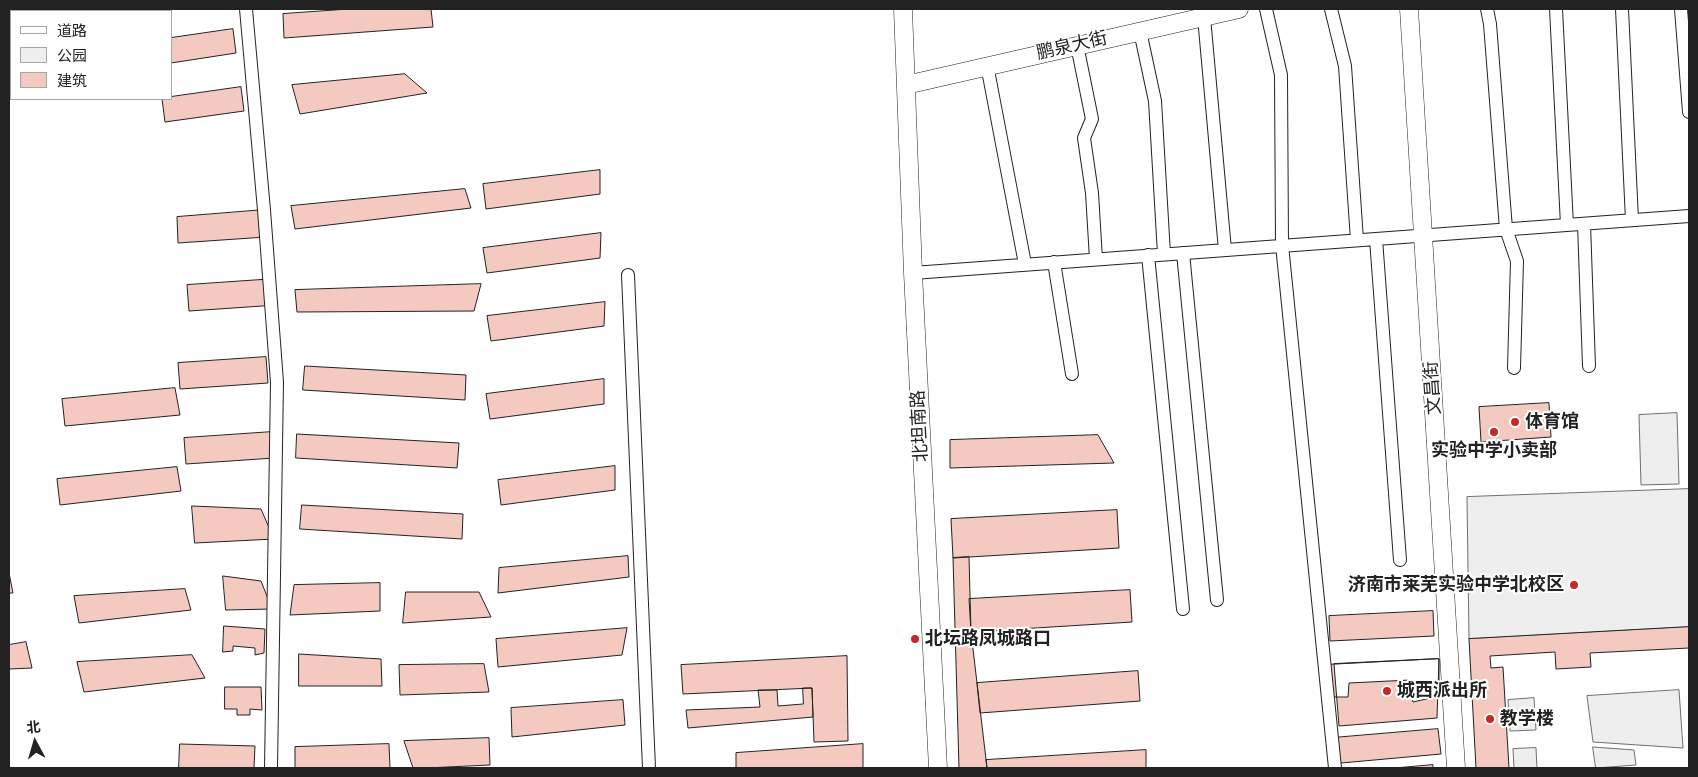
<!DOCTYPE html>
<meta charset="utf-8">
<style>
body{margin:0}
#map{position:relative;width:1698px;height:777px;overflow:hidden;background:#fff;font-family:Merriweather,"Noto Sans SC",serif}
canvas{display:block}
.frame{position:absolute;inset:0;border:10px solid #222;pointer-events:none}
.legend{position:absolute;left:10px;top:10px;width:162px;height:90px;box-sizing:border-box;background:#fff;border:1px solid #a7a7a7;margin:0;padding:6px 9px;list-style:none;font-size:15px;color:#222}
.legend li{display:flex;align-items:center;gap:10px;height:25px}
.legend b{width:25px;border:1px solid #a7a7a7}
.north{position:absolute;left:10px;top:717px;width:50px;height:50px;-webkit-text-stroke:4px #fff;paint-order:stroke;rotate:354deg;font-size:14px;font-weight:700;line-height:20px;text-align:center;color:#222}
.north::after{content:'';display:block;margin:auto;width:18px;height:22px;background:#222;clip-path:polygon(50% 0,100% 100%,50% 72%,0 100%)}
</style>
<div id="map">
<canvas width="1698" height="777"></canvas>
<div class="frame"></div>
<ul class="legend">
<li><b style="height:6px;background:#fff"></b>道路</li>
<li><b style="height:14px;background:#eee"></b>公园</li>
<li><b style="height:14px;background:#f3c9c0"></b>建筑</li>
</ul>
<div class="north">北</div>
</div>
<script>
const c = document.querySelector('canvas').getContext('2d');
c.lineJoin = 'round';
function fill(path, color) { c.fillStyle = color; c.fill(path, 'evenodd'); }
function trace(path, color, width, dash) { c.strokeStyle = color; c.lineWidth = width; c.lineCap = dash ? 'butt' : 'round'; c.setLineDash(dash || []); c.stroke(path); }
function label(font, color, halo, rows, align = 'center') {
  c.font = font + ' Merriweather,"Noto Sans SC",serif'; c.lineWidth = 4; c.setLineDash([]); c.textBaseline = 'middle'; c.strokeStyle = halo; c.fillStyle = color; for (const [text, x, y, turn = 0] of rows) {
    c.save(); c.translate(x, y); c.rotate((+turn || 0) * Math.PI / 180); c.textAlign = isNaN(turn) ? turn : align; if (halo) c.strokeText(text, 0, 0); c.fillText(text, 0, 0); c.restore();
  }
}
const green = new Path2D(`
 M27,9H117V11H27Z
 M1677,413L1679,484L1641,485L1639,415Z
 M1689,489V627L1469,639L1467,497Z
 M1679,690L1683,748L1593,742L1587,696Z
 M1534,698L1536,730L1510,731L1508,700Z
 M1593,747L1634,750L1636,765L1596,768Z
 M1536,748L1537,768H1514L1513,749Z`);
const building = new Path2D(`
 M349,9H431L433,27L284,38L283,14Z
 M233,29L236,53L171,63V38Z
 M405,74L427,93L300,114L292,85Z
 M241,87L244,111L165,122L162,99H171V97Z
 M600,170V194L486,209L483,184Z
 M465,189L471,208L295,229L291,206Z
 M264,210L266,237L178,243L177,217Z
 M601,233L600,258L487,273L483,248Z
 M275,279L277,305L189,311L187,285Z
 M481,284L474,311L297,312L295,290Z
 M605,302L604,326L491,341L487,316Z
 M266,357L268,383L180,389L178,363Z
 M305,366L466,375L465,400L303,390Z
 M604,379V404L490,419L486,394Z
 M175,388L180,415L65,426L62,399Z
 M1549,403L1551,437L1481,442L1479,407Z
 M272,432L274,458L186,464L184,438Z
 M297,434L459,443L457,468L296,458Z
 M1098,435L1114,463L950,468V440Z
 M615,466V490L501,505L498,480Z
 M177,467L181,491L60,505L57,479Z
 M302,505L463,514L462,539L300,529Z
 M192,506L261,509L274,539L195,543Z
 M1117,510L1119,548L953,558L951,519Z
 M628,556L629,577L498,593L499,568Z
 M969,557L971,632L987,768H959L953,558Z
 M9,573L13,593H9Z
 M223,576L261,581L272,609L226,610Z
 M380,583V611L290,615L294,585Z
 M185,589L191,610L79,623L74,596Z
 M1130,590L1132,622L971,632L969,599Z
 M406,592H479L491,617L403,623Z
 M1433,611L1434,636L1330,641L1329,616Z
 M224,626L265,629L264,653L255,655V648L233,646V651L223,652Z
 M1689,627V648L1590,653L1591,667L1556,669L1555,652L1490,656L1491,668L1503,667L1509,768H1476L1469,639Z
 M627,628L622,655L498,667L496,639Z
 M26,642L32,668L9,669V645Z
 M299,654L381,659L382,686H299Z
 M192,655L205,678L84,692L77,662Z
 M847,656L848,741L814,742L812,688L683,694L681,665Z
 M1439,659V696L1413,702L1410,680L1349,683L1348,697H1328L1324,665Z
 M1439,659L1437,718L1339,726L1334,664Z
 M484,664L489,692L400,695L399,665Z
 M1138,671L1140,701L980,713L977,683Z
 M225,687H261L262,710L250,709V715H237V709H225Z
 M803,688H812L813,717L688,728L686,710L760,707L758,690H777L778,706L803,704Z
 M623,700L625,725L512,737L511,708Z
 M1438,729L1441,754L1341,763L1332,738Z
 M489,738L490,765L426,768H413L404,741Z
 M180,744L255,746L254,768H179Z
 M389,744L390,768H295V747Z
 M863,744V768H736V753Z
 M1146,750V768H987L986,760Z
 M1433,765V768H1395Z`);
const street = new Path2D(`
 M246,9L264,210L277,382L271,768
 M1266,9L1281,75L1282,245L1335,768
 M1331,9L1345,66L1357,240
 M1487,9L1490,24L1506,229L1517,261L1514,368
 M1556,9L1567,225
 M1622,9L1632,220
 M1681,9L1689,112
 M1204,17L1225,250
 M1140,31L1155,101L1164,254
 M1077,45L1092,119L1084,138L1092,193L1096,259
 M987,65L1025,264
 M1584,224L1589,366
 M1376,239L1400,560
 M1183,253L1217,600
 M1148,255L1183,609
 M1054,262L1072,374
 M913,273L1689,216
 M628,275L649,768`);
const secondary = new Path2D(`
 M903,9L913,273L938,768
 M1409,9L1456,768
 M906,85L1239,9`);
const markers = [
 [1515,422,5,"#c62828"],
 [1494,432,5,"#c62828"],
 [1574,585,5,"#c62828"],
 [915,639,5,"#c62828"],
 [1387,691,5,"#c62828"],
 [1490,719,5,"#c62828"]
];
const streetNames = [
 ["鹏泉大街",1072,46,-13],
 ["文昌街",1433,388,-94],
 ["北坦南路",920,426,-93]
];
const poiNames = [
 ["体育馆",1525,422],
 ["实验中学小卖部",1494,451,"center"],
 ["济南市莱芜实验中学北校区",1564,585,"right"],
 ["北坛路凤城路口",925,639],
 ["城西派出所",1397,691],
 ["教学楼",1500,719]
];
fill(green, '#eee');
trace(green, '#6f6f6f', 1);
fill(building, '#f3c9c0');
trace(building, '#222', 1);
trace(street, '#222', 14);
trace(secondary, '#222', 19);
trace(street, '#fff', 12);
trace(secondary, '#fff', 18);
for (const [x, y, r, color] of markers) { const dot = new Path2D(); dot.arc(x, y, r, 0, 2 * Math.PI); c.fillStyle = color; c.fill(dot); trace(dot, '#fff', 2); }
label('18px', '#222', '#fff', streetNames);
label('bold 18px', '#222', '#fff', poiNames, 'left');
</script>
